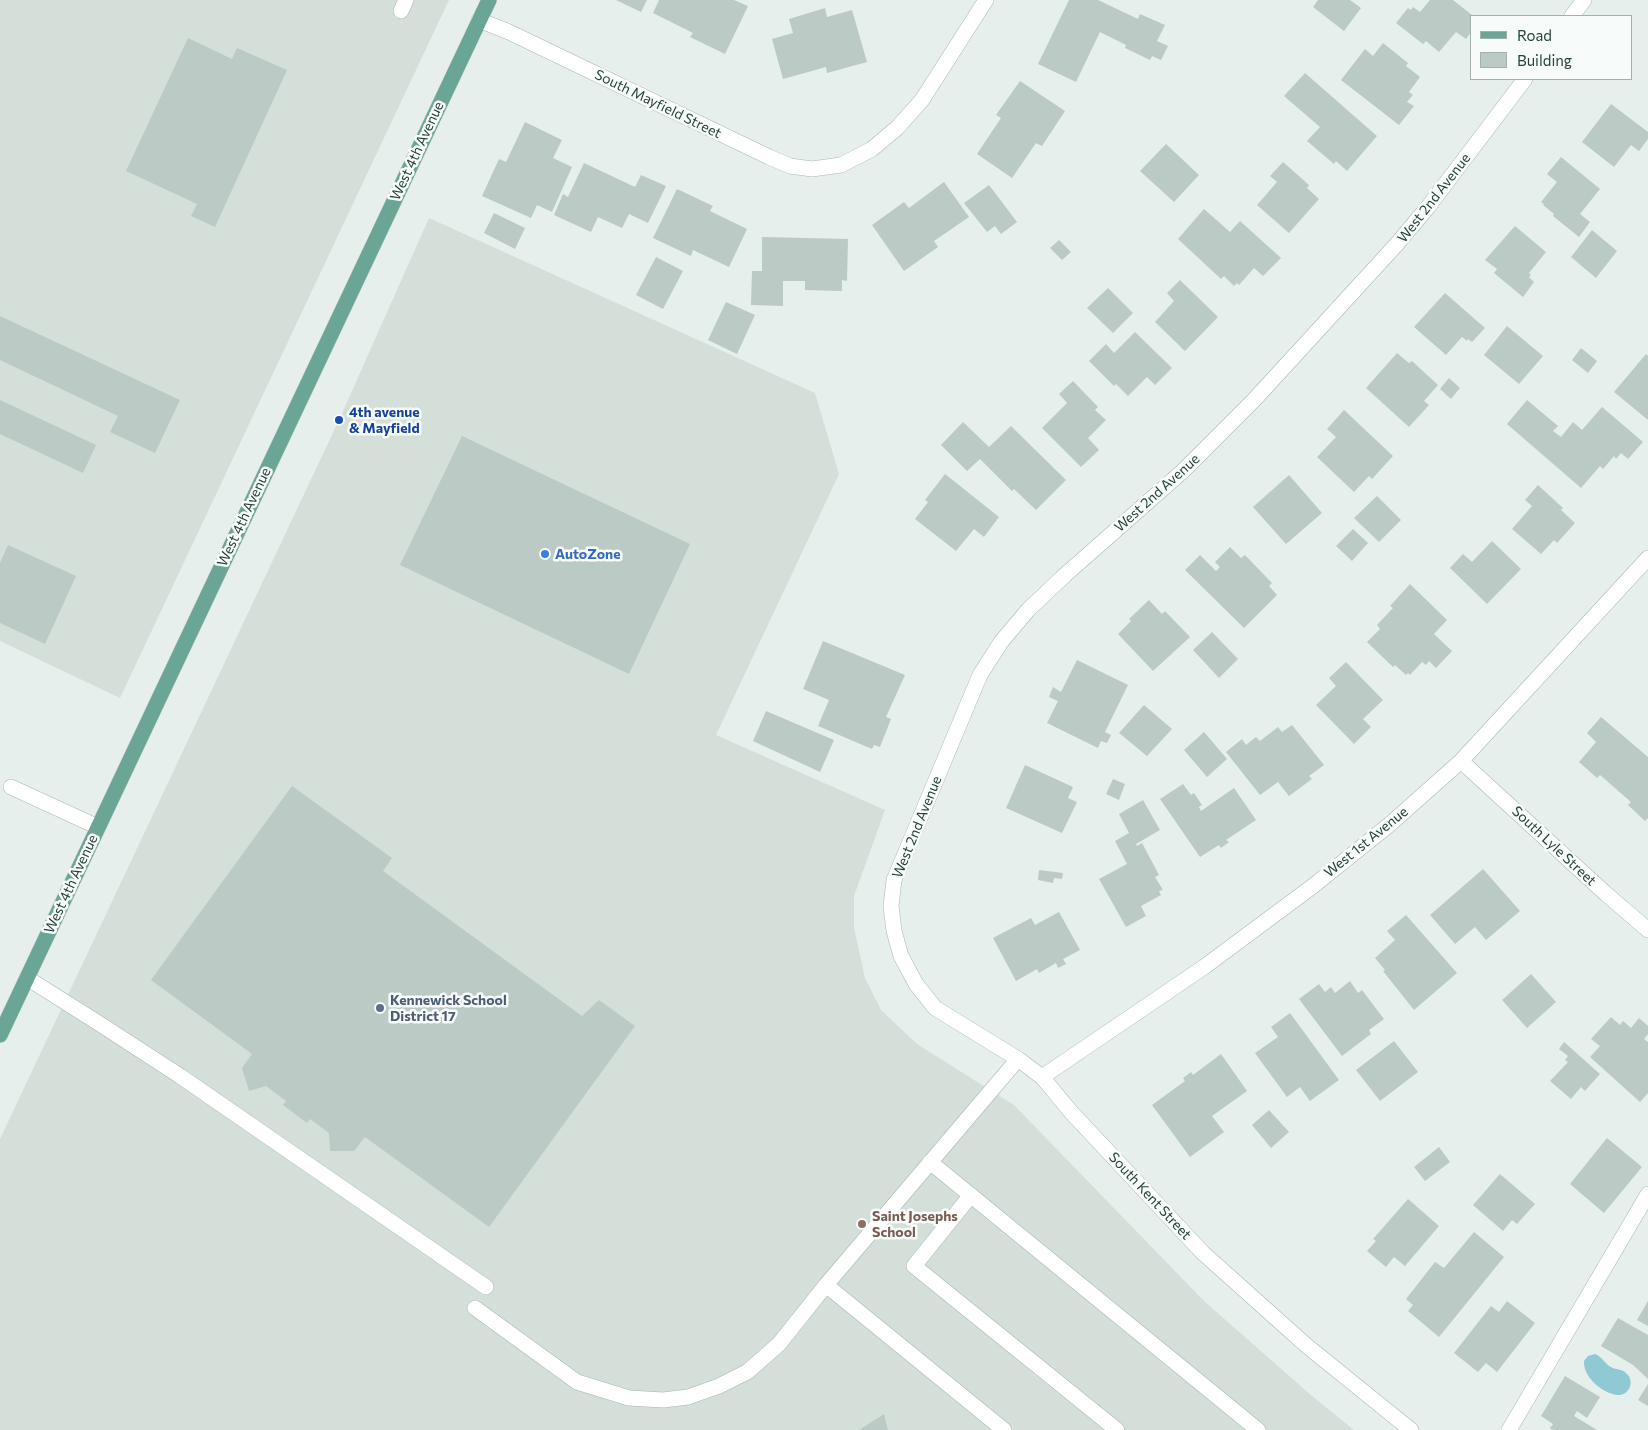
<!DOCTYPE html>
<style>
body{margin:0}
#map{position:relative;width:1648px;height:1430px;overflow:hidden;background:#e6efeb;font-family:Commissioner,sans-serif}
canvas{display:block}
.legend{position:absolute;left:1470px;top:15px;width:162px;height:65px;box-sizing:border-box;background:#f7fbf9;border:1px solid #a3b1ad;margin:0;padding:6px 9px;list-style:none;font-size:15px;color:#24423a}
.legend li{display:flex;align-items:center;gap:10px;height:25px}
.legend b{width:25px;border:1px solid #a3b1ad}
</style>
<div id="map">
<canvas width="1648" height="1430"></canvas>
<ul class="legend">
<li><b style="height:6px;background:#6aa596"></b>Road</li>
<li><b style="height:14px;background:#bbcac4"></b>Building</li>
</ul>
</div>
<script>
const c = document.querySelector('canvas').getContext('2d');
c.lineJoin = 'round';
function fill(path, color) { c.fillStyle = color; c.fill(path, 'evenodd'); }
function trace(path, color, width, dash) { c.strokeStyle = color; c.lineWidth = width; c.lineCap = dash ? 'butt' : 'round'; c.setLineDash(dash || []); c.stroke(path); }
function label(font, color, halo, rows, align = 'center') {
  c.font = font + ' Commissioner,sans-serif'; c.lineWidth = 5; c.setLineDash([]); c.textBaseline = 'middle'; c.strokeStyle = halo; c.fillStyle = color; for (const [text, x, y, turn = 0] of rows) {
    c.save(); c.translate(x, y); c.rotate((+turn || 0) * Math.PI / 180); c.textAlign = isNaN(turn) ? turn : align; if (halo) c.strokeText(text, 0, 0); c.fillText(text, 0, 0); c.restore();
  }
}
const built = new Path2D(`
 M0,0H449L120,698L0,641Z
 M429,218L815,393L839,474L716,735L885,810L854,896V928L865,978L881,1010L917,1044L1014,1105L1204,1301L1312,1396L1354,1430H0V1139L339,420Z`);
const water = new Path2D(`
 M1595,1354C1603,1357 1605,1365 1613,1368C1618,1370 1623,1369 1627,1374C1635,1382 1629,1396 1617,1395C1602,1393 1583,1377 1584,1361L1588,1356Z`);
const building = new Path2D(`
 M616,0H647L641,12Z
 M659,0H734L748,6L725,54L690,37L693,33L653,13Z
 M1069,0H1098L1138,19L1140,14L1165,25L1157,41L1168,46L1161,60L1152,56L1150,60L1125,48L1126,45L1100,32L1076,82L1038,64Z
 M1318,0H1350L1361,8L1344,31L1313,7Z
 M1430,0H1453L1472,15V31L1466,39L1456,32L1439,52L1426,41L1423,44L1396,23L1408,8L1411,10L1413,7L1420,12Z
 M825,8L827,17L852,10L867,62L827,73L826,67L783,79L772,39L793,33L789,19Z
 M188,38L232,59L237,48L287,70L215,227L191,216L197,204L126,171Z
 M1383,43L1408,63L1406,66L1420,77L1409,92L1413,95L1407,102L1414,106L1399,125L1341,80L1365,49L1373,56Z
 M1305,73L1377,136L1347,171L1336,161L1334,164L1307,141L1320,127L1284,96Z
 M1020,81L1065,111L1042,146L1036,143L1012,178L977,154L1001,118L996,115Z
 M1611,104L1648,132V139L1639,151L1631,145L1614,167L1582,142Z
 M525,122L562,140L553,158L572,167L552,212L537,205L531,218L482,196L499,159L506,162Z
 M1166,144L1199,175L1174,202L1140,171Z
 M1561,157L1600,189L1580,214L1590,222L1579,237L1553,216L1554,214L1543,205L1544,204L1541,202L1557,182L1547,174Z
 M1283,162L1309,185L1307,188L1319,199L1289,233L1257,205L1277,182L1270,176Z
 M584,163L635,187L641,175L666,186L648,223L629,214L622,228L598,217L591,232L554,215L563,194L568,197Z
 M944,182L969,217L934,241L938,247L904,271L872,225L904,202L909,208Z
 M989,185L1017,222L1001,234L995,226L987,232L964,203Z
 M677,189L713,206L710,211L747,229L729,267L693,250L691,256L653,238Z
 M1204,209L1230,232L1240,221L1281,258L1263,276L1254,268L1239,285L1237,283L1234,286L1224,276L1221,279L1178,239Z
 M494,213L525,228L515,249L484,233Z
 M1515,226L1546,252L1529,273L1531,275L1529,277L1534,282L1523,297L1494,273L1497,269L1485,260Z
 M1592,230L1617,251L1596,278L1571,257Z
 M762,237L848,239L847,281L842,280V291L805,290V281H783V306L751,305L752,271H762Z
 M1059,240L1071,252L1062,260L1050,248Z
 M656,257L683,271L663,309L636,295Z
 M1180,280L1218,317L1185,351L1155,322L1174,301L1167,293Z
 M1108,288L1133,313L1113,333L1087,308Z
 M1445,293L1485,328L1472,342L1468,339L1467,341L1462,337L1446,355L1414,327Z
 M726,302L755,315L737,354L708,340Z
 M0,316L180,400L155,453L110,432L118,416L0,360Z
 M1507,326L1543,356L1519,384L1484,355Z
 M1135,332L1172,368L1155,385L1147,377L1128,396L1116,384L1114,386L1089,361L1106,344L1114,353Z
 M1581,348L1597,361L1588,373L1572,360Z
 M1397,353L1409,363L1412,361L1438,385L1424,401L1429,405L1409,427L1366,388Z
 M1646,354L1648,356V420L1614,392Z
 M1449,378L1460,388L1451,399L1440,389Z
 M1073,381L1098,407L1095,410L1106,420L1088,438L1099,450L1081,467L1042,428L1067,403L1059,394Z
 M0,400L96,445L83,473L0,434Z
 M1527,400L1558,426L1553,431L1561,437L1573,422L1582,430L1602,407L1643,442L1628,459L1621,453L1616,459L1614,456L1603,469L1600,466L1581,488L1507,424Z
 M1344,410L1393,456L1372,479L1369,476L1354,492L1317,457L1336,437L1327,429Z
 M963,422L989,447L1011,426L1066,480L1036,510L1014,489L1012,491L980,459L967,471L941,445Z
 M462,436L690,544L629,674L400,565Z
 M945,474L999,517L984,537L974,529L956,551L915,519L928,502L925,500Z
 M1289,475L1322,513L1286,544L1253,507Z
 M1538,485L1563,508L1561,510L1575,523L1557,543L1554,540L1541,554L1512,529L1532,506L1525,500Z
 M1377,496L1401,520L1379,542L1354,518Z
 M1353,529L1368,543L1352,561L1336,546Z
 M1492,541L1521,569L1487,604L1450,568L1463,554L1472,562Z
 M8,545L76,576L45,644L0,623V563Z
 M1230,547L1241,558L1245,555L1272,583L1269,586L1277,595L1244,628L1185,570L1200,555L1216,571L1220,567L1215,562Z
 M1410,584L1447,620L1434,634L1452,651L1436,668L1429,661L1426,665L1422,662L1410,675L1408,673L1406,675L1395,665L1393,667L1367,642L1380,629L1377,625L1393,608L1390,606Z
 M1149,600L1162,614L1165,611L1190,637L1153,671L1118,634L1131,621L1129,619Z
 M1212,632L1238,659L1219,678L1193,650Z
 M823,641L905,675L886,717L891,719L880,747L874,745L872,749L818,726L829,700L803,689Z
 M1077,660L1128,685L1105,732L1111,735L1107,743L1101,741L1098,748L1047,723L1058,701L1049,697L1053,687L1061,692Z
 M1346,662L1383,700L1363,719L1371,727L1354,744L1316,705L1336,686L1329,678Z
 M1144,705L1172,729L1147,756L1119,733Z
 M766,711L834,740L820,772L753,741Z
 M1601,717L1648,757V818L1645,821L1628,805L1631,802L1600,775L1597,778L1579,762L1596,742L1587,733Z
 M1292,725L1324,765L1309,776L1312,779L1289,796L1278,782L1260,795L1226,752L1242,739L1246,745L1256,737L1260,741L1278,727L1282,732Z
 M1204,732L1227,759L1207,777L1184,750Z
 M1025,765L1073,787L1068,798L1077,802L1062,833L1006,808Z
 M1113,779L1125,784L1119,800L1106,794Z
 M1183,784L1191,795L1194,793L1202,805L1199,807L1201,811L1234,788L1256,820L1226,840L1229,842L1221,848L1219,845L1200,857L1160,799Z
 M292,786L392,858L383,871L582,1016L599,1000L635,1026L489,1227L365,1137L354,1151H330L329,1133L310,1119L307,1123L283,1105L286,1101L266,1086L249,1091L242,1068L252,1054L151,980Z
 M1143,800L1160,830L1136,844L1137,846L1142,843L1159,875L1155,877L1163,890L1159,891L1161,895L1141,906L1146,916L1126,927L1099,879L1127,864L1115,841L1129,833L1119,814Z
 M1483,869L1520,911L1486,940L1475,927L1455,944L1430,915Z
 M1039,870L1063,873L1062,879L1054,878L1053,883L1038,880Z
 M1059,912L1080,950L1063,959L1066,964L1058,968L1056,963L1039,973L1037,969L1016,981L993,938L1031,918L1035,925Z
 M1406,915L1457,973L1414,1010L1383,971L1385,970L1375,958L1395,940L1387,931Z
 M1531,974L1556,1002L1527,1028L1502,1000Z
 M1350,981L1358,993L1362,990L1384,1019L1369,1030L1371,1034L1342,1056L1299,999L1319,984L1325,992L1331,987L1335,993Z
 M1290,1013L1339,1080L1310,1101L1300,1087L1287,1097L1255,1053L1278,1037L1271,1027Z
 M1611,1017L1620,1025L1623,1021L1631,1028L1639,1018L1648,1026V1034L1644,1039L1648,1042V1093L1640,1102L1590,1057L1600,1046L1591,1039Z
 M1394,1041L1418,1072L1380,1101L1356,1070Z
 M1564,1042L1600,1074L1585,1091L1581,1087L1571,1099L1550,1081L1568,1062L1565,1060L1568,1056L1559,1049Z
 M1221,1054L1247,1091L1212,1116L1224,1132L1190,1157L1152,1105L1185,1081L1183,1078L1191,1072L1193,1075Z
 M1269,1110L1289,1132L1271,1148L1252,1125Z
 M1607,1138L1642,1167L1604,1213L1570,1184Z
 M1439,1147L1450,1162L1425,1181L1414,1167Z
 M1500,1174L1535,1204L1517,1224L1512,1220L1503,1231L1473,1205Z
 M1408,1199L1439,1226L1405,1266L1394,1257L1386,1267L1367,1251L1376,1241L1373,1239Z
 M1474,1232L1504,1257L1439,1337L1408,1311L1413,1305L1406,1299L1435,1262L1444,1268Z
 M1507,1301L1535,1323L1497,1372L1486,1363L1478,1372L1454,1353L1491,1306L1499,1312Z
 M1648,1301V1326L1637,1320Z
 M1618,1318L1648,1335V1379L1633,1365L1601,1346Z
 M1565,1376L1600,1397L1587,1418L1577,1411L1574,1416L1597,1430H1553L1550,1428L1553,1424L1541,1416Z
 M1648,1384V1406L1638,1400Z
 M884,1414L888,1430H859Z`);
const minor = new Path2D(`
 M401,11L406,0
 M1572,16L1584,0
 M479,20L509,32L769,157L790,166L812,169L841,165L872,149L897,128L922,100L986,0
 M1461,761L1605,893L1648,930
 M11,787L98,827
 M27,978L100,1024L180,1076L486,1287
 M1042,1077L1204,967L1313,886L1389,825L1461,761L1648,558
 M930,1162L1258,1430
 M971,1195L914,1266L1117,1430
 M475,1308L577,1382L629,1398L663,1400L688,1397L719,1386L747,1372L779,1344L826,1285
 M1004,1430L826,1285L1018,1059
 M1411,1430L1307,1346L1203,1253L1071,1112L1042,1077L1018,1059L935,1008L916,984L901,956L894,931L891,906L894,880L980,675L1001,642L1028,610L1065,575L1184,470L1254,400L1396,245L1428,207L1525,79
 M1509,1430L1648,1194`);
const major = new Path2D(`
 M0,1035L489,0`);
const markers = [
 [339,420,5,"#1a4fb4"],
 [545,554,5,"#3f7fe0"],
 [380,1008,5,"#5c6f8a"],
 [862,1224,5,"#8d6e63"]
];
const streetNames = [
 ["South Mayfield Street",658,104,26],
 ["West 4th Avenue",417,151,-65],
 ["West 2nd Avenue",1434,198,-52],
 ["West 2nd Avenue",1157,493,-42],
 ["West 4th Avenue",244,517,-65],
 ["West 2nd Avenue",917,827,-68],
 ["West 1st Avenue",1366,842,-39],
 ["South Lyle Street",1554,846,43],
 ["West 4th Avenue",71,884,-65],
 ["South Kent Street",1150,1196,47]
];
const transitNames = [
 ["4th avenue",349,412],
 ["& Mayfield",349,428]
];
const shopNames = [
 ["AutoZone",555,554]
];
const serviceNames = [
 ["Kennewick School",390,1000],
 ["District 17",390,1016]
];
const educationNames = [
 ["Saint Josephs",872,1216],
 ["School",872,1232]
];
fill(built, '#d4dfda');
fill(water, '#8ec9d4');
fill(building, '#bbcac4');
trace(minor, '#a8b8b2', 16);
trace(major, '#c2cac8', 16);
trace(minor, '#fff', 15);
trace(major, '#6aa596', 15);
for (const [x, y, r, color] of markers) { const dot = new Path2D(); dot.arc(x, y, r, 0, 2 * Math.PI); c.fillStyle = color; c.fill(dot); trace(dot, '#f7fbf9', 2); }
label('14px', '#24423a', '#f7fbf9', streetNames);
label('bold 14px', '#164399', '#f7fbf9', transitNames, 'left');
label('bold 14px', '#366cbe', '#f7fbf9', shopNames, 'left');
label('bold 14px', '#4e5e75', '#f7fbf9', serviceNames, 'left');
label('bold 14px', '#785e54', '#f7fbf9', educationNames, 'left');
</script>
